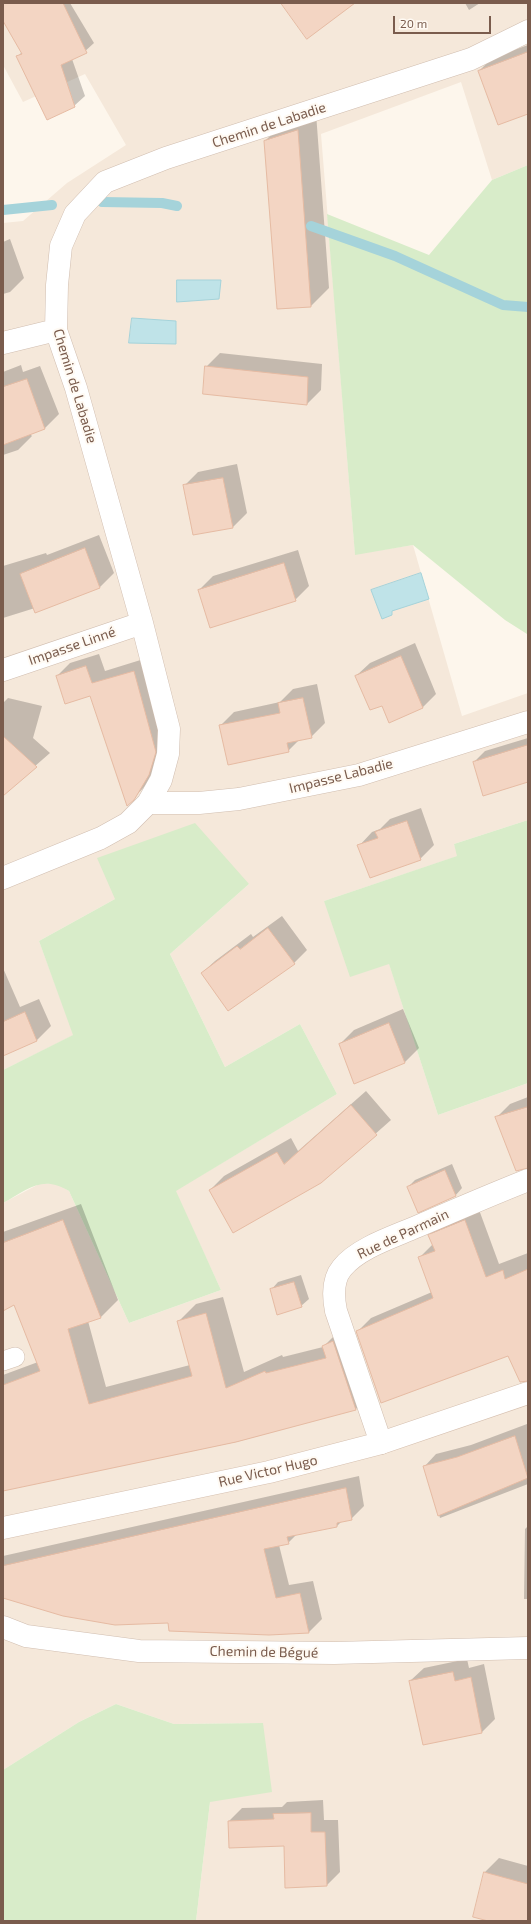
<!DOCTYPE html>
<meta charset="utf-8">
<style>
body{margin:0}
#map{position:relative;width:531px;height:1924px;overflow:hidden;background:#fdf6ec;font-family:"Exo 2",sans-serif}
canvas{display:block}
.frame{position:absolute;inset:0;border:4px solid #7a5c4d;pointer-events:none}
.scale{position:absolute;left:393px;top:16px;width:98px;height:18px;box-sizing:border-box;border:2px solid #7a5c4d;border-top:0;padding-left:5px;font-size:12px;line-height:14px;white-space:nowrap;color:#7a5c4d;-webkit-text-stroke:3px #fffaf3;paint-order:stroke}
</style>
<div id="map">
<canvas width="531" height="1924"></canvas>
<div class="frame"></div>
<div class="scale">20 m</div>
</div>
<script>
const c = document.querySelector('canvas').getContext('2d');
c.lineJoin = 'round';
function fill(path, color) { c.fillStyle = color; c.fill(path, 'evenodd'); }
function trace(path, color, width, dash) { c.strokeStyle = color; c.lineWidth = width; c.lineCap = dash ? 'butt' : 'round'; c.setLineDash(dash || []); c.stroke(path); }
function label(font, color, halo, rows, align = 'center') {
  c.font = font + ' "Exo 2",sans-serif'; c.lineWidth = 4; c.setLineDash([]); c.textBaseline = 'middle'; c.strokeStyle = halo; c.fillStyle = color; for (const [text, x, y, turn = 0] of rows) {
    c.save(); c.translate(x, y); c.rotate((+turn || 0) * Math.PI / 180); c.textAlign = isNaN(turn) ? turn : align; if (halo) c.strokeText(text, 0, 0); c.fillText(text, 0, 0); c.restore();
  }
}
const residential = new Path2D(`
 M3,3H528V165L492,180L461,82L321,134L355,554L413,545L462,716L528,693V820L454,844L458,856L324,901L389,963L438,1115L528,1083V1921H196L210,1802L263,1723L174,1724L116,1704L79,1722L3,1770V1203L41,1183L58,1184L69,1191L129,1323L221,1290L175,1191L337,1094L300,1024L225,1067L170,954L249,884L115,899L39,941L74,1035L3,1070V223L23,221L67,183L126,145L85,74L23,102L3,65Z`);
const green = new Path2D(`
 M528,165V634H527L505,620L413,545L355,555L327,214L429,255L492,180Z
 M528,820V1083L438,1115L389,964L350,977L324,901L457,856L454,844Z
 M195,823L249,884L170,954L225,1067L300,1024L337,1094L176,1191L221,1290L129,1323L69,1191C42,1174 27,1190 3,1203V1070L73,1035L39,941L115,899L97,858Z
 M116,1704L174,1724L263,1723L272,1792L210,1802L196,1921H3V1770L79,1722Z`);
const water = new Path2D(`
 M177,280H221L219,299L177,302Z
 M132,318L176,321V344L129,343Z
 M421,573L429,599L392,611V615L382,619L371,590Z`);
const shadow = new Path2D(`
 M3,3H70L94,43L83,53L72,59L85,96L74,106L18,56L22,52L3,19Z
 M465,3H480L469,10Z
 M528,45V113L479,71L492,58Z
 M316,113L329,288L311,306L265,141L283,123Z
 M10,239L24,278L10,292L3,294V242Z
 M220,353L322,364L321,390L307,404L204,393L206,367Z
 M21,365L23,372L40,366L59,414L45,428L30,434L32,436L18,450L3,455V372Z
 M237,464L247,513L233,527L184,486L198,472Z
 M99,535L114,573L100,587L36,611L35,608L3,618V566L46,553L47,555Z
 M298,550L309,586L295,600L199,590L213,576Z
 M415,643L436,694L422,708L382,705L356,676L370,663Z
 M99,654L105,671L147,658L168,739L146,785L128,804L91,695L57,676L70,663Z
 M317,684L325,723L311,737L300,739L288,751L220,726L234,712L280,702L293,689Z
 M8,698L42,706L33,738L50,753L3,794V703Z
 M528,738V782L474,762L485,751Z
 M421,808L434,845L420,859L359,846L372,832L380,829L390,819Z
 M282,916L307,950L294,963L202,973L215,961L251,934L253,937Z
 M3,968L20,1007L39,999L51,1026L36,1041L3,1039Z
 M403,1009L419,1048L405,1062L340,1044L354,1030Z
 M366,1091L391,1120L321,1182L210,1190L224,1176L291,1138L298,1151Z
 M528,1097V1154L496,1118L510,1104Z
 M452,1164L462,1188L455,1196L408,1187L415,1180Z
 M81,1204L118,1300L101,1317L88,1321L106,1387L190,1365L179,1321L196,1304L223,1297L244,1372L282,1355L283,1357L323,1347L340,1330L373,1392L356,1409L236,1442L3,1490V1375L38,1362L15,1304L3,1310V1232Z
 M478,1207L499,1264L528,1253V1351L508,1355L357,1332L371,1318L432,1292L419,1258L433,1244L429,1236L442,1222Z
 M301,1275L309,1299L301,1306L271,1290L278,1282Z
 M527,1424L528,1484L440,1518L424,1467L436,1454L471,1445Z
 M359,1476L364,1506L351,1519L342,1521L337,1526L297,1534L288,1543L279,1545L289,1585L313,1581L322,1619L309,1632L269,1634L169,1622L3,1593V1556Z
 M528,1526V1599H524L525,1529Z
 M467,1659L469,1668L484,1664L495,1719L482,1732L410,1681L424,1668Z
 M323,1800L324,1820H338L340,1872L327,1885L285,1845L229,1821L242,1808L282,1807L287,1802Z
 M499,1858L528,1866V1921H491L485,1872Z`);
const stream = new Path2D(`
 M102,202L162,203L177,206
 M3,210L52,205
 M311,226L395,256L503,305L528,307`);
const building = new Path2D(`
 M3,3H63L87,53L61,65L75,107L47,120L16,56L22,54L3,21Z
 M281,3H355L307,39Z
 M528,52V114L498,125L478,71Z
 M298,130L311,307L277,309L264,141Z
 M205,366L308,377L307,405L203,394Z
 M27,379L45,429L3,445V387Z
 M223,478L233,528L193,535L183,485Z
 M85,548L100,588L35,613L20,574Z
 M284,563L296,601L210,628L198,590Z
 M401,656L423,708L389,723L382,706L370,710L355,676Z
 M86,666L92,683L134,671L156,752L149,775L134,800L127,806L90,696L65,704L56,676Z
 M303,698L312,738L287,743L289,752L228,765L219,725L280,713L278,703Z
 M3,736L37,767L3,796Z
 M528,745V782L483,796L473,762Z
 M407,821L421,860L370,878L357,845L378,838L375,832Z
 M268,928L295,964L228,1011L201,973L237,946L240,949Z
 M25,1012L37,1041L3,1056V1022Z
 M389,1023L405,1063L354,1084L339,1044Z
 M351,1105L377,1135L321,1183L233,1233L209,1190L277,1152L284,1164Z
 M528,1107V1168L516,1171L495,1117Z
 M445,1170L456,1196L418,1213L407,1187Z
 M63,1220L101,1318L68,1329L89,1404L192,1376L177,1321L206,1313L226,1388L265,1371L266,1373L326,1358L322,1346L333,1341L356,1410L236,1442L3,1491V1385L40,1371L14,1305L3,1311V1243Z
 M465,1220L486,1277L503,1270L505,1279L528,1269V1381L520,1382L508,1356L381,1403L356,1331L433,1298L418,1257L435,1251L428,1235Z
 M294,1282L302,1307L277,1315L270,1289Z
 M515,1436L528,1478L438,1516L423,1466L457,1457Z
 M346,1488L352,1520L337,1523V1527L287,1537L289,1544L264,1549L276,1598L300,1593L309,1633L269,1635L169,1631L168,1623L115,1625L63,1616L3,1598V1566Z
 M453,1672L455,1681L471,1677L482,1733L423,1745L409,1681Z
 M311,1813V1832H325L327,1886L285,1888L284,1846L229,1848L228,1821L274,1819L273,1814Z
 M484,1872L528,1884V1921H488L473,1917Z`);
const lane = new Path2D(`
 M3,1361L15,1357`);
const street = new Path2D(`
 M3,343L56,330
 M3,670L142,623
 M148,803H199L239,799L359,775L528,722
 M3,878L101,838L128,823L148,803L161,780L168,754L169,729L142,623L76,388L56,330L57,285L61,246L75,214L105,182L166,158L471,59L528,31
 M381,1443L336,1311C333,1296 332,1280 342,1268C358,1248 393,1237 416,1227C453,1211 490,1195 528,1180
 M3,1627L26,1636L139,1651L334,1653L528,1648`);
const secondary = new Path2D(`
 M3,1528L269,1472L381,1443L528,1393`);
const streetNames = [
 ["Chemin de Labadie",269,125,-18],
 ["Chemin de Labadie",75,386,73],
 ["Impasse Linné",72,646,-19],
 ["Impasse Labadie",341,776,-14],
 ["Rue de Parmain",403,1234,-25],
 ["Rue Victor Hugo",268,1471,-13],
 ["Chemin de Bégué",264,1652,1]
];
fill(residential, '#f5e8da');
fill(green, '#d8ecc9');
fill(water, '#bfe3e8');
trace(water, '#a5d3da', 1);
fill(shadow, '#0003');
trace(stream, '#a5d3da', 10);
fill(building, '#f3d5c3');
trace(building, '#e6bba3', 1);
trace(lane, '#d1beb0', 20);
trace(street, '#d1beb0', 23);
trace(secondary, '#d6c0b0', 23);
trace(lane, '#fff', 19);
trace(street, '#fff', 22);
trace(secondary, '#fff', 22);
label('14px', '#7a5c4d', '#fffaf3', streetNames);
</script>
